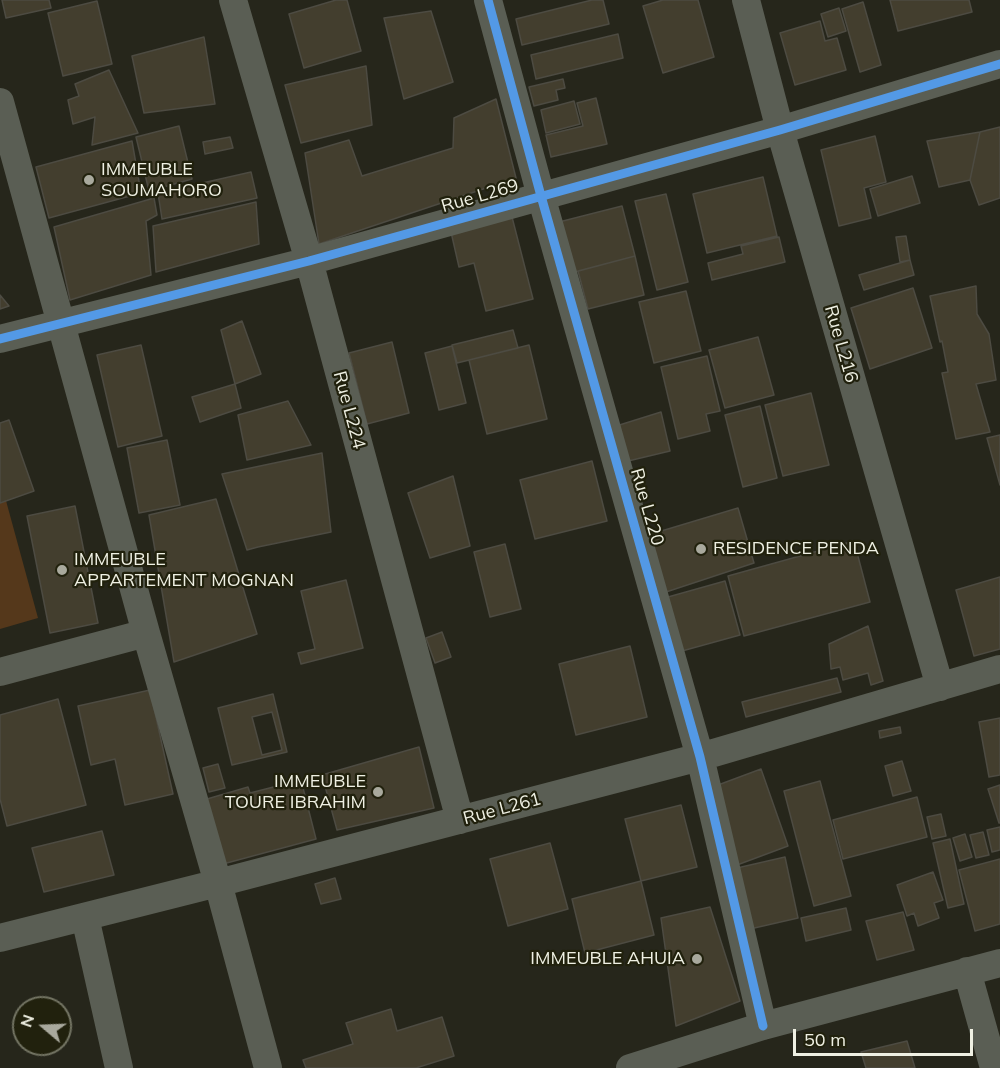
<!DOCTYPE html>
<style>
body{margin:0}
#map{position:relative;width:1000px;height:1068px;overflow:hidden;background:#26261b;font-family:Mulish,sans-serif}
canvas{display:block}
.north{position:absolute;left:12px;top:996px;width:60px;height:60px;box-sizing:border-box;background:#21210d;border:2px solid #737463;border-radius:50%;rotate:289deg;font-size:16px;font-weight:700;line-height:24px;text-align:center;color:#eff0e3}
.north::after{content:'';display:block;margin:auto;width:21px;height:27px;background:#a9a99d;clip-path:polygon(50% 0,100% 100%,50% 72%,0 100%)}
.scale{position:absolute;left:793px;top:1029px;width:180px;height:27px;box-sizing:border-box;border:3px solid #eff0e3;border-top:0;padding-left:8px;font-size:18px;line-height:21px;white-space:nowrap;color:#eff0e3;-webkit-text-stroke:4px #21210d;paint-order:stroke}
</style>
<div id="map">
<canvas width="1000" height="1068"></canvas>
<div class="north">N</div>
<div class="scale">50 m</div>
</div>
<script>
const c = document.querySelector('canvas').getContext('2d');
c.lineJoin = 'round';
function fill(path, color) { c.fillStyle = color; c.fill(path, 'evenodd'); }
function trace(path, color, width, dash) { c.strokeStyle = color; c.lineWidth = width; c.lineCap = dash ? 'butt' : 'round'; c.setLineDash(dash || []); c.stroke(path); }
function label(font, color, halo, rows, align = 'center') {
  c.font = font + ' Mulish,sans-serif'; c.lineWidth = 4.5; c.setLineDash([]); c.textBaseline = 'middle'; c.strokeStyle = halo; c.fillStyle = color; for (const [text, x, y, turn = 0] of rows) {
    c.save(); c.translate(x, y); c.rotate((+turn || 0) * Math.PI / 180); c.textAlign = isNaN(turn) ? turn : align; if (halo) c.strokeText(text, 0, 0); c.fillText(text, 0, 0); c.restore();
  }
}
const green = new Path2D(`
 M5,497L38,618L0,629V499Z`);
const building = new Path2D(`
 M2,0H49L51,8L6,18Z
 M336,0H347L361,51L304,68L289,14Z
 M592,0H603L609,24L522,45L516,19Z
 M663,0H698L714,57L663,73L643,6Z
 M890,0H969L972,12L898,31Z
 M97,1L112,64L63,76L48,13Z
 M863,2L881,65L860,72L842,9Z
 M839,8L846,31L828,37L821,14Z
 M431,11L453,82L404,99L384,18Z
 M820,21L825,41L837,38L846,70L795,85L780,33Z
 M618,34L623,58L536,79L531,55Z
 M204,37L215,104L144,113L132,56Z
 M366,66L372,125L301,143L285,85Z
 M109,70L138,133L92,145L95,117L73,124L68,100L79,96L75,84Z
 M563,79L565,88L556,90L558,100L534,106L529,87Z
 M596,98L607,144L551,157L546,135L583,126L577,103Z
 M496,99L516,178L319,244L305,153L349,140L362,176L453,148L454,118Z
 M574,101L580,124L546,133L541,110Z
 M179,126L192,179L149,191L136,137Z
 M1000,127V198L979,205L970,180L980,132Z
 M980,132L970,180L939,187L927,141Z
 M875,136L886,182L864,188L871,218L839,226L821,150Z
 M230,137L233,148L205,154L203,142Z
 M132,141L141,193L49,218L36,167Z
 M251,172L257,198L162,219L158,193Z
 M912,176L920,203L878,216L870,189Z
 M763,177L777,236L707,253L693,194Z
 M666,194L688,282L657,290L635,201Z
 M154,198L157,215L146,221L151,275L70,300L54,227Z
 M256,202L259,244L156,272L153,226Z
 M622,206L635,256L571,273L559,222Z
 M512,217L533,299L486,311L474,263L459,267L451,232Z
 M906,236L910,260L900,262L896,237Z
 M779,237L785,262L712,280L708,263L743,254L741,246Z
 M635,256L644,295L588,309L578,271Z
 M910,260L914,275L864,290L859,275Z
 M976,286L977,314L989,334L996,380L976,384L990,432L956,439L942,373L948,372L942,341L940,342L930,296Z
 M913,288L932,348L870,369L851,308Z
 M686,291L701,351L654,363L639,302Z
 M0,295L9,306L0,309Z
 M242,321L261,374L235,384L221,330Z
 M513,330L518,348L457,363L452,345Z
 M758,337L774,395L725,408L709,350Z
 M392,342L409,413L367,424L349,353Z
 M141,345L162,436L118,447L97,355Z
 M529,345L547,419L487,434L469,360Z
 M452,346L466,403L439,410L425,353Z
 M707,356L720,411L706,414L710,431L678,439L661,367Z
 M235,384L241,408L200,422L192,397Z
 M811,393L829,465L783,476L765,405Z
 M288,401L311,445L247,460L238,415Z
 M760,406L777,478L743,487L725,415Z
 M661,412L670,451L624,462L613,427Z
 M9,420L34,491L0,503V423Z
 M1000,435V485L987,438Z
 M167,440L180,505L139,513L127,448Z
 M322,453L331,532L258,547L247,550L222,474Z
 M592,461L607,521L535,539L520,480Z
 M453,476L470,546L430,558L408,493Z
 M216,499L257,634L174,662L149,515Z
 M75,506L98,623L50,633L27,516Z
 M738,508L754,563L663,593L648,535Z
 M854,541L870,602L744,636L728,576Z
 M505,544L521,609L490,617L474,552Z
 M1000,577V649L974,656L956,590Z
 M346,580L363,648L301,664L298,653L315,649L301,591Z
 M725,581L740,635L682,651L668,597Z
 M868,626L883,681L871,685L868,673L843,680L840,667L831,669L829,644Z
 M442,632L451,657L435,663L426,638Z
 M630,646L647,717L576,735L559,664Z
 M837,678L841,692L746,717L742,702Z
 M150,690L173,794L125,805L115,759L91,765L78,706Z
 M273,694L287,752L232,765L218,708Z
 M58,699L86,805L7,826L0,799V715Z
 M272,712L282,750L262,755L252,717Z
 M1000,718V775L989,777L979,722Z
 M900,727L901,733L880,738L879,731Z
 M419,747L434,808L337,830L322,775Z
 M902,761L911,791L893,796L885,766Z
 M218,764L225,788L209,792L203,768Z
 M761,769L788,846L737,865L710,788Z
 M301,780L316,839L223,864L207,799L248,787L250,793Z
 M820,781L851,896L814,906L784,791Z
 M1000,785V823H999L988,789Z
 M917,797L927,837L843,859L833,820Z
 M681,805L697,867L641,881L625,819Z
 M941,814L946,836L932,839L927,817Z
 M1000,827V850L992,852L987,830Z
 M102,831L114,875L44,892L32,848Z
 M983,832L989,855L976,858L970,835Z
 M965,834L972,857L960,861L953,838Z
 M950,839L964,904L948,908L933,843Z
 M550,843L568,909L508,926L490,859Z
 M785,857L798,918L750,929L737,868Z
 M1000,859V924L975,931L959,870Z
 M933,872L943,900L934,903L939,918L918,926L914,913L907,916L897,885Z
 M335,878L341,899L321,904L315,884Z
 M641,881L654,935L585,953L572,899Z
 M710,907L740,1001L676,1026L661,918Z
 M846,908L851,930L806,941L801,918Z
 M903,912L914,950L877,960L866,921Z
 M391,1009L397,1031L442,1017L454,1056L416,1068H306L303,1060L353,1044L346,1023Z
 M907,1041L915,1068H866L861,1052Z`);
const minor = new Path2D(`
 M233,0L309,261L460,820
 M488,0L541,196L700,757L763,1026
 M746,0L780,130L940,687
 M0,102L146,633L218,883L268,1068
 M0,339L309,261L780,130L1000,64
 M0,672L146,633
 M85,917L119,1068
 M0,938L218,883L700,757L1000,669
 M967,971L994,1068
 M630,1068L763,1026L1000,963`);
const cycleway = new Path2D(`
 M488,0L541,196L700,757L763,1026
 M0,339L309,261L780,130L1000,64`);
const markers = [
 [89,180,6,"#a9a99d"],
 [701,549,6,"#a9a99d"],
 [62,570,6,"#a9a99d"],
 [378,792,6,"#a9a99d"],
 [697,959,6,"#a9a99d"]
];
const poiNames = [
 ["IMMEUBLE",101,170],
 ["SOUMAHORO",101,191],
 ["RESIDENCE PENDA",713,549],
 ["IMMEUBLE",74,560],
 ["APPARTEMENT MOGNAN",74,581],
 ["IMMEUBLE",366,782,"right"],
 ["TOURE IBRAHIM",366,803,"right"],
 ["IMMEUBLE AHUIA",685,959,"right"]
];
const streetNames = [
 ["Rue L269",480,196,-16],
 ["Rue L216",841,344,74],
 ["Rue L224",349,410,75],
 ["Rue L220",647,507,74],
 ["Rue L261",502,809,-15]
];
fill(green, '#55381b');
fill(building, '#433e2e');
trace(building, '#4d4b42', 1.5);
trace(minor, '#5a5e54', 28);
trace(cycleway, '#5399e6', 9);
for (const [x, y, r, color] of markers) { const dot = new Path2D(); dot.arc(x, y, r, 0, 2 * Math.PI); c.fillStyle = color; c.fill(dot); trace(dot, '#21210d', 2); }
label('18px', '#eff0e3', '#21210d', poiNames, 'left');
label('18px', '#eff0e3', '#21210d', streetNames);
</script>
